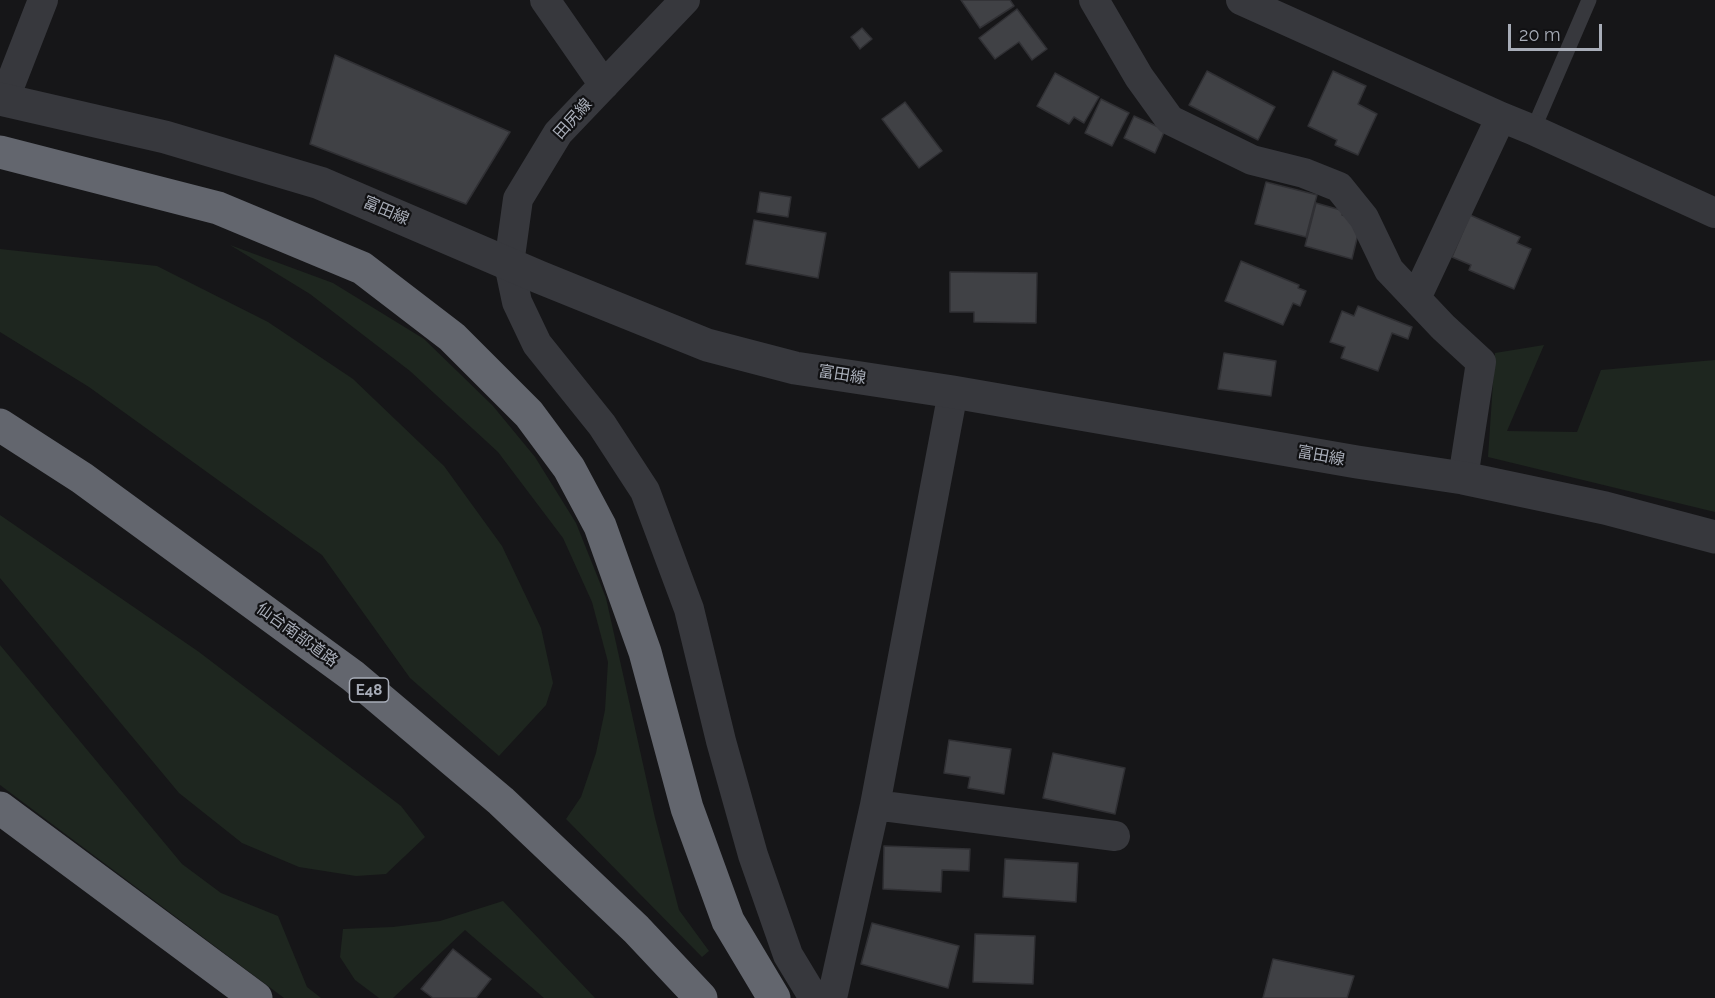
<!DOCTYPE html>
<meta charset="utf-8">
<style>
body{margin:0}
#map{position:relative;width:1715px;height:998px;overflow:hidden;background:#161618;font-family:Raleway,sans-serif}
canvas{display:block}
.scale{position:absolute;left:1508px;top:24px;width:94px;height:27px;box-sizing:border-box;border:3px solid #a8adb8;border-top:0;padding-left:8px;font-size:18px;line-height:21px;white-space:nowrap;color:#a8adb8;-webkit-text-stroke:4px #111113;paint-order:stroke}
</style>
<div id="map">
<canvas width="1715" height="998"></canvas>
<div class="scale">20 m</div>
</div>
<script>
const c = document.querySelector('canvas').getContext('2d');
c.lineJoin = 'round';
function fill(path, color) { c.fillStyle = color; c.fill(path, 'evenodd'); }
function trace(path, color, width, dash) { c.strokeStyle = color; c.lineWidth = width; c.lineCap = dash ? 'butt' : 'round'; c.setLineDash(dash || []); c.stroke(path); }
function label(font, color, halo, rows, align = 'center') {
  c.font = font + ' Raleway,"Noto Sans JP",sans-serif'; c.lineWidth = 4.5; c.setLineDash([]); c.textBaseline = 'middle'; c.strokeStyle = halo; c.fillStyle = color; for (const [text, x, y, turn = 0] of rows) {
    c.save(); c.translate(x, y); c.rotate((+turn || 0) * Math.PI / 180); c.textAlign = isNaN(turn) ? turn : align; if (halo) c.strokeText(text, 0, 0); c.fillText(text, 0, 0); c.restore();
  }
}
const green = new Path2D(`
 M230,245L333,283L424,339L493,406L535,457L576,523L606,598L655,818L679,910L709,951L702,957L566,819L581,797L596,753L605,710L608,662L592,602L563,538L498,452L410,371L310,294Z
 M0,249L157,266L268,322L353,379L444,466L502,546L541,628L553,683L546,705L499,756L410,678L322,555L89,387L0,332Z
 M1544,345L1507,431L1577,432L1601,370L1715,360V512L1488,457L1495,353Z
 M0,515L199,652L401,806L425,837L386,874L356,876L299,867L242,843L179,793L0,578Z
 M0,645L182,864L221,893L278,916L307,987L321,998H284L0,785Z
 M503,901L595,998H544L465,930L393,998H379L355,980L340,957L343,929L393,927L440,921Z`);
const building = new Path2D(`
 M961,0H1010L1014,6L980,28Z
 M1017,9L1047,49L1032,60L1019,42L995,59L979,38Z
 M862,28L872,39L860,49L851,37Z
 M335,55L510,132L466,204L310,144Z
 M1207,71L1275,107L1258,140L1189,105Z
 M1333,71L1366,86L1358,104L1377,114L1358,155L1335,145L1337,140L1308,126Z
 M1055,73L1099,97L1084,123L1074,117L1069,124L1037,106Z
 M1101,99L1129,113L1112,146L1085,133Z
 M905,102L942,151L919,168L882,119Z
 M1134,116L1165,130L1155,153L1124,138Z
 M1266,182L1317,195L1306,237L1255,224Z
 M760,192L791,197L788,217L757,212Z
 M1316,203L1344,211L1342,215L1355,218L1359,230L1352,259L1305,246Z
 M1470,215L1520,237L1517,243L1531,249L1514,289L1469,270L1471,265L1452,257Z
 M754,220L826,233L818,278L746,264Z
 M1241,261L1299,285L1298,288L1306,291L1300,306L1293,303L1283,325L1225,301Z
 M950,272L1037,273L1036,323L974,322V312H950Z
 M1358,306L1412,327L1408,339L1392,333L1378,371L1341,358L1345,347L1330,342L1342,311L1354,316Z
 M1224,353L1276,361L1271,396L1218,389Z
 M949,740L1011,749L1004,794L968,788L970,777L944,773Z
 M1053,753L1125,768L1115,814L1043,798Z
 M884,846L970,849L969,871L942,870L941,892L883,889Z
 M1005,859L1078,863L1076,902L1003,897Z
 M872,923L959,946L948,988L861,964Z
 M975,934L1035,936L1033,984L973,982Z
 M453,949L491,979L476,998H433L421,989Z
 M1273,959L1354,976L1347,998H1263Z`);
const service = new Path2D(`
 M1533,130L1589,0`);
const minor = new Path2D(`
 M545,0L604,85
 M685,0L558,133L518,199L509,264L517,302L537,344L602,425L645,491L689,609L721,741L753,855L788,955L814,998
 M1094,0L1139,77L1170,120L1252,160L1304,173L1339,187L1364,218L1389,270L1443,327L1481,362L1463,478
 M1241,0L1501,117L1533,130L1715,213
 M4,100L43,0
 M1416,298L1501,117
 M875,805L1115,836
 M832,998L875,805L953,392`);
const tertiary = new Path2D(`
 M0,99L165,137L320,183L539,277L707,345L795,368L953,392L1357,462L1463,478L1605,508L1715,537`);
const motorway = new Path2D(`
 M0,152L218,208L362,268L452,337L529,414L569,468L600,526L645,652L687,808L728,921L774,998
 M0,425L82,478L353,676L501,801L636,929L701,998
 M0,808L256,998`);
const shields = [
 [369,690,39]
];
const shieldNames = [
 ["E48",369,690]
];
const streetNames = [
 ["田尻線",573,119,-48],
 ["富田線",386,211,23],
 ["富田線",842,375,9],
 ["富田線",1321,456,10],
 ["仙台南部道路",297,635,36]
];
fill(green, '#1e261f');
fill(building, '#404145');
trace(building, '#303034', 1.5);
trace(service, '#37383d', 15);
trace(minor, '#37383d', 30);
trace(tertiary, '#37383d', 33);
trace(motorway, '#63666e', 33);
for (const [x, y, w] of shields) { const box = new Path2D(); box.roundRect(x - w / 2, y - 12, w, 24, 4.5); c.fillStyle = '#111113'; c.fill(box); trace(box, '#a8adb8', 1.5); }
label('bold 15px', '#a8adb8', null, shieldNames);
label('16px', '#a8adb8', '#111113', streetNames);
</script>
